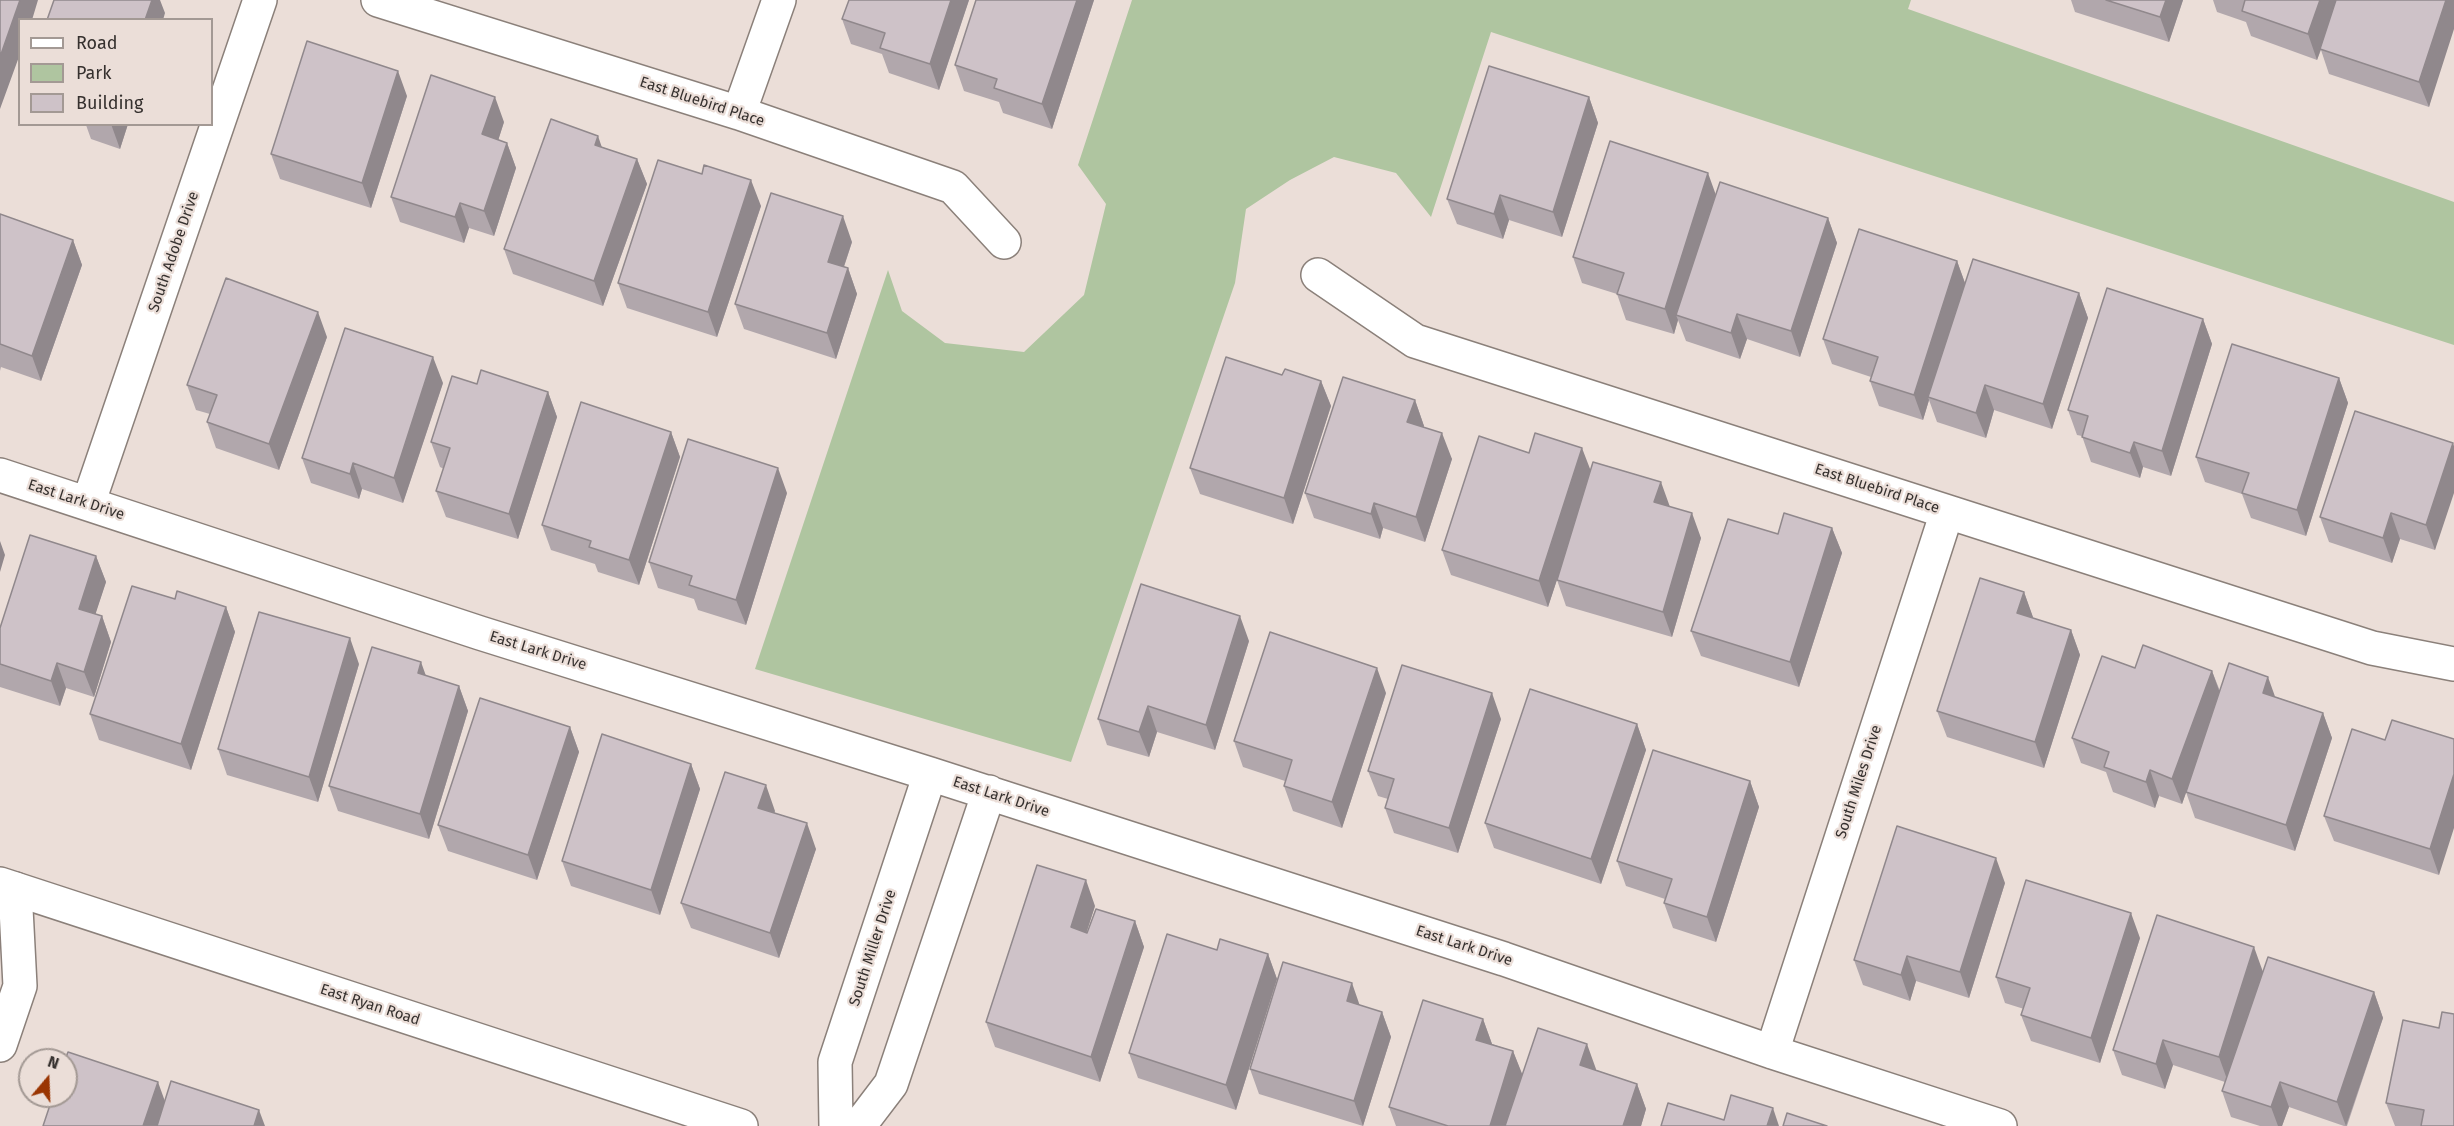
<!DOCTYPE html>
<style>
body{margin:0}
#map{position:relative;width:2454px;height:1126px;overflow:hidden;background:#ebded8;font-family:"Fira Sans",sans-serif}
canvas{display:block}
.legend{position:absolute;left:18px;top:18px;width:195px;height:108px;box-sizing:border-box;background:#ebded8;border:2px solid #a39994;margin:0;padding:8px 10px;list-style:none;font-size:18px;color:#36312f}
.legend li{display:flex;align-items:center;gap:12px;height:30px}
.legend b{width:30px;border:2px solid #a39994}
.north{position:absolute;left:18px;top:1048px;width:60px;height:60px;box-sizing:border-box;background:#ebded8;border:2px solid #a39994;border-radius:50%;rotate:19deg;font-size:16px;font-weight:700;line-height:24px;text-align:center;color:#36312f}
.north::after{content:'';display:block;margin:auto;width:21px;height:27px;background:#9a3502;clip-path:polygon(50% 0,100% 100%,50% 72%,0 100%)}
</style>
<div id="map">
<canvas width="2454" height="1126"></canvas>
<ul class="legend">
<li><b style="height:8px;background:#fff"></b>Road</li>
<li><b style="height:16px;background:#afc5a0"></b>Park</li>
<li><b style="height:16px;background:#cec2c8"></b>Building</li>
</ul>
<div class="north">N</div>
</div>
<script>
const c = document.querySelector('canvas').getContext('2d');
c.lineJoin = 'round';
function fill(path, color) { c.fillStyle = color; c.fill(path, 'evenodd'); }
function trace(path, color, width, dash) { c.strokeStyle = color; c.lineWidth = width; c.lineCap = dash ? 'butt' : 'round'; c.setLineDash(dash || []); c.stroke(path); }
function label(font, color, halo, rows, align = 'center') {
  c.font = font + ' "Fira Sans",sans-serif'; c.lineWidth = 4.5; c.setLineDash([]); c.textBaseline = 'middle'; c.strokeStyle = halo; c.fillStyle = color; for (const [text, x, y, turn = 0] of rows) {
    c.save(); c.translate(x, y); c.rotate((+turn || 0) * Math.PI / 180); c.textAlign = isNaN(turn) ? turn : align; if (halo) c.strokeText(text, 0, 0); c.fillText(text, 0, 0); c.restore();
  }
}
const green = new Path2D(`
 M1132,0H1911L1908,9L2454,202V345L1491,32L1431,217L1396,173L1334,157L1290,180L1246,209L1235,283L1071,762L755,669L888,270L902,311L945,343L1024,352L1084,295L1106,204L1078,165Z`);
const street = new Path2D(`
 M378,0L739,113L953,187L1004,242
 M739,113L779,0
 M1318,275L1415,341L2372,648L2454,664
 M0,475L480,633L930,774L1504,959L1772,1052L2000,1126
 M88,504L260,0
 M0,1045L20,986L15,889
 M1772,1052L1947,512
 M836,1126L835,1062L930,774
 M859,1126L891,1084L989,792`);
const secondary = new Path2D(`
 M0,884L741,1126`);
const wall = new Path2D(`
 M969,0L939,90L889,73L882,54L851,44L842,19Z
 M976,0H1094L1052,129L1003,113L999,102L964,91L955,65Z
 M2071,0H2183L2169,42L2075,12Z
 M2213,0H2454L2429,107L2329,74L2321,50L2317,60L2251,36L2246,22L2217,12Z
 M407,96L371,208L280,179L271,154Z
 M1589,97L1598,123L1562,237L1509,220L1503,239L1457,224L1447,199Z
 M504,122L498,140L507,143L516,168L494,236L469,228L464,243L400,222L391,197Z
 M83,124H128L120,149L91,139L86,125Z
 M602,147L637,159L647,184L603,306L513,274L504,249Z
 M702,174L761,206L717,337L627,308L618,283Z
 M1716,195L1828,218L1837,243L1800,357L1747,339L1740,359L1686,341L1678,320L1674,334L1626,320L1617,294L1582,283L1573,257Z
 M0,214L73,240L82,265L41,381L1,367L0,371Z
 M852,242L844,267L848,268L857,294L836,359L744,329L735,304Z
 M1957,261L1965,283L2079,293L2088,318L2052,429L1994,410L1986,438L1937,422L1929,400L1923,420L1879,406L1870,381L1871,377L1832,364L1823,339Z
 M2203,319L2212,344L2171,476L2143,467L2140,478L2091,462L2082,436L2077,435L2068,410Z
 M327,337L279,470L216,448L207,422L210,414L196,410L187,385Z
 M1282,375L1321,381L1331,406L1293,524L1200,494L1190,468Z
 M2339,378L2348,403L2306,536L2251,518L2242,494L2205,482L2196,457Z
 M443,383L403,503L362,489L359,499L311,483L302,458Z
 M477,384L548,392L557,417L518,539L446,517L436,491L444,469L440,467L431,442Z
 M1415,400L1424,426L1423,427L1452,459L1425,542L1383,528L1380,539L1314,518L1305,493Z
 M671,432L680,457L639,585L598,572L595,564L551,550L542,525Z
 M2453,443L2435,550L2400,539L2392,563L2329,542L2320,517Z
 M1529,453L1590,470L1669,506L1701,538L1672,637L1566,606L1557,580L1566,552L1548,607L1451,575L1442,550Z
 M787,493L746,625L698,610L694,599L658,588L649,562Z
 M1832,528L1842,553L1799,687L1701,656L1691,631L1778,534Z
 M96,556L106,582L95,614L102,616L111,642L94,697L66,688L60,706L0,687V628Z
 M2024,592L2033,618L2071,630L2080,655L2044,768L1947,737L1937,711Z
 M175,599L226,607L235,632L191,770L99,740L90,714Z
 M1249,641L1215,750L1157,732L1149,757L1107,745L1098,719Z
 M359,664L318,802L227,775L218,749Z
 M2135,668L2212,671L2220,691L2276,697L2323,713L2332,738L2295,851L2195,818L2186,792L2187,789L2182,804L2159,796L2155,808L2113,792L2106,772L2081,763L2072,738Z
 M426,676L459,686L468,711L429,839L338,811L329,786Z
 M1386,693L1342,828L1293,811L1284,786L1285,781L1243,767L1234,741Z
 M1501,719L1458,853L1394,833L1385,808L1388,799L1378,796L1368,771Z
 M1637,724L1646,750L1601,884L1494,848L1485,823Z
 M570,727L579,752L537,880L448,851L438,825Z
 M2454,739L2439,875L2334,841L2324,816L2385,740Z
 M691,764L700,789L660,915L571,886L562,861Z
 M1750,781L1759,807L1716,942L1673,928L1664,903L1665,899L1626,886L1617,861Z
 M775,811L774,813L816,849L779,958L691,928L681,903Z
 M2005,883L1969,998L1916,981L1910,1001L1863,985L1854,960Z
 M1095,906L1086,933L1135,921L1144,947L1100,1082L995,1047L986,1022Z
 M2140,938L2100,1063L2031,1041L2021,1015L2024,1009L2005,1003L1996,977Z
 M1217,950L1268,954L1277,979L1236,1110L1138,1078L1129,1053Z
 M2263,971L2374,992L2383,1018L2347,1126H2344L2289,1107L2282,1126H2260L2231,1117L2222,1091L2225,1082L2173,1065L2165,1089L2122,1075L2113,1050Z
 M1382,1012L1391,1037L1363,1126L1259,1094L1250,1069Z
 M1483,1019L1492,1044L1513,1051L1522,1075L1596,1069V1070L1637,1084L1646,1109L1641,1126H1396L1389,1107Z
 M2439,1028L2454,1126H2395L2386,1103Z`);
const shadedWall = new Path2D(`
 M20,0H38L32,20H20V54L0,109V57Z
 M152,0H160L165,13L163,20H145Z
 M951,0H969L939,90L930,64Z
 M1077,0H1094L1052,129L1042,104Z
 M2166,0H2183L2169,42L2160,17Z
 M2320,0H2338L2317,60L2308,34Z
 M2446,0H2454V29L2429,107L2419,82Z
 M398,71L407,96L371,208L362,183Z
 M495,97L504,122L492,160L482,134Z
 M1589,97L1598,123L1562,237L1553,212Z
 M111,124H128L120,149Z
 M598,136L607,162L595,145Z
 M507,143L516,168L494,236L484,211Z
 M637,159L647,184L603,306L594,281Z
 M1708,173L1717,198L1676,315L1678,320L1674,334L1665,309Z
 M751,180L761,206L717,337L708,312Z
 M1500,195L1509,220L1503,239L1494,214Z
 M460,203L469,228L464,243L455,217Z
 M843,216L852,242L837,287L828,262Z
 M1828,218L1837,243L1800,357L1791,331Z
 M73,240L82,265L41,381L32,356Z
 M1957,261L1966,286L1928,397L1929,400L1923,420L1914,395Z
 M848,268L857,294L836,359L827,333Z
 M2079,293L2088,318L2052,429L2043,404Z
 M318,312L327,337L279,470L269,444Z
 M1737,314L1747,339L1740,359L1731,333Z
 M2203,319L2212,344L2171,476L2162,451Z
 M433,357L443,383L403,503L394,478Z
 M2339,378L2348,403L2306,536L2297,510Z
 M1321,381L1331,406L1293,524L1284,498Z
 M1985,385L1994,410L1986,438L1976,413Z
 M548,392L557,417L518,539L509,514Z
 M1415,400L1424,426L1416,447L1407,422Z
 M671,432L680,457L639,585L629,560Z
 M1442,433L1452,459L1425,542L1416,517Z
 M2134,442L2143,467L2140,478L2130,453Z
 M2453,443L2454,446V493L2435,550L2426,525Z
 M1582,448L1592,474L1548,607L1539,581Z
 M353,463L362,489L359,499L350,474Z
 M778,468L787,493L746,625L736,600Z
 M1661,482L1670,507L1654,502Z
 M1374,503L1383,528L1380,539L1371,514Z
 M1692,513L1701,538L1672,637L1663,612Z
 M2391,513L2400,539L2392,563L2383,538Z
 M1832,528L1842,553L1799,687L1790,662Z
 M0,541L5,555L0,572Z
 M96,556L106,582L89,634L79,609Z
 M2024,592L2033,617L2026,638L2017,613Z
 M226,607L235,632L191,770L181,744Z
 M102,616L111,642L94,697L84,672Z
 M1240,616L1249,641L1215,750L1206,725Z
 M2071,630L2080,655L2044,768L2035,742Z
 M350,638L359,664L318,802L309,777Z
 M421,662L430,687L418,673Z
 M57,663L66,688L60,706L51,681Z
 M1377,668L1386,693L1342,828L1332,802Z
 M2212,671L2221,696L2182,804L2172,779Z
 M2268,677L2277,702L2263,693Z
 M459,686L468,711L429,839L420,814Z
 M1492,693L1501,719L1458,853L1449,828Z
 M1148,706L1157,732L1149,757L1139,732Z
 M2323,713L2332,738L2295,851L2286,825Z
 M1637,724L1646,750L1601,884L1591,859Z
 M570,727L579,752L537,880L528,855Z
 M691,764L700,789L660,915L651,890Z
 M2150,770L2159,796L2155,808L2146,782Z
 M2454,774V828L2439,875L2430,849Z
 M1750,781L1759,807L1716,942L1707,917Z
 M766,785L775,811L768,833L758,808Z
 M807,823L816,849L779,958L770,933Z
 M1996,858L2005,883L1969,998L1960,972Z
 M1086,880L1095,906L1080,953L1071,927Z
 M2131,913L2140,938L2100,1063L2091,1038Z
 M1135,921L1144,947L1100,1082L1091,1057Z
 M2254,947L2263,972L2228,1082L2219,1057Z
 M1268,954L1277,979L1236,1110L1226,1085Z
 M1907,956L1916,981L1910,1001L1901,975Z
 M1352,983L1361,1009L1347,1001Z
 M2374,992L2383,1018L2346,1126L2337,1102Z
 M1382,1012L1391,1037L1363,1126L1354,1101Z
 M1483,1019L1492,1044L1485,1065L1476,1040Z
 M2163,1040L2173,1065L2165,1089L2156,1064Z
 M1587,1044L1596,1069L1589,1090L1580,1065Z
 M1513,1051L1523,1076L1507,1126H1490Z
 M158,1082L167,1107L161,1126H143Z
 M2280,1082L2289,1107L2282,1126H2278L2271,1107Z
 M1637,1084L1646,1109L1641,1126H1623Z
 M1773,1108L1779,1126H1767Z
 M259,1110L265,1126H254Z`);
const building = new Path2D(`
 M0,0H20L0,57Z
 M54,0H152L145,20H47Z
 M849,0H951L930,64L880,48L885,33L842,19Z
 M976,0H1077L1042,104L994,88L997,79L955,65Z
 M2106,0H2166L2160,17Z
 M2245,0H2320L2308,34L2242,11Z
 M2336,0H2446L2419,82L2320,49Z
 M307,41L398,71L362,183L271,154Z
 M1489,66L1589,97L1553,212L1500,195L1494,214L1447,199Z
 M431,75L495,97L482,134L507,143L484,211L460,203L455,217L391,197Z
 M551,119L598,136L595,145L637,159L594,281L504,249Z
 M1610,141L1708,173L1665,309L1617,294L1624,273L1573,257Z
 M658,160L702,174L704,165L751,180L708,312L618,283Z
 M1720,182L1828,218L1791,331L1737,314L1731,333L1676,315Z
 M771,193L843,216L828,262L848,268L827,333L735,304Z
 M0,214L73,240L32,356L0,344Z
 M1859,229L1957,261L1914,395L1870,381L1878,357L1823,339Z
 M1973,259L2079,293L2043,404L1985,385L1976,413L1928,397Z
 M226,278L318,312L269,444L207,422L217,395L187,385Z
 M2107,288L2203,319L2162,451L2134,442L2130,453L2082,437L2088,416L2068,410Z
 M345,328L433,357L394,478L353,463L350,474L302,458Z
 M2232,344L2339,378L2297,510L2242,493L2249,473L2196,457Z
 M1226,357L1282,375L1285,369L1321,381L1284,498L1190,468Z
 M481,370L548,392L509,514L436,491L450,448L431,442L452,376L477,384Z
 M1343,377L1415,400L1407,422L1442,433L1416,517L1374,503L1371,514L1305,493Z
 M581,402L671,432L629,560L589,547L591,541L542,525Z
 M2355,411L2453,443L2426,525L2391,513L2383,538L2320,517Z
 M1535,433L1582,448L1539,581L1442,550L1479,436L1529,453Z
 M688,439L778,468L736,600L689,585L692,576L649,562Z
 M1593,462L1661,482L1654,502L1692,513L1663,612L1557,580Z
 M1784,513L1832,528L1790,662L1691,631L1728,519L1778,534Z
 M30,535L96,556L79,609L102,616L84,672L57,663L51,681L0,664V628Z
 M1980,578L2024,592L2017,613L2071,630L2035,742L1937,711Z
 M1141,584L1240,616L1206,725L1148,706L1139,732L1098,719Z
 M132,586L175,599L177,591L226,607L181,744L90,714Z
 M259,612L350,638L309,777L218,749Z
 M1270,632L1377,668L1332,802L1284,786L1292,760L1234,741Z
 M2143,645L2212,671L2172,779L2150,770L2146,782L2104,767L2109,752L2072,738L2102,656L2135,668Z
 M372,647L421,662L418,673L459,686L420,814L329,786Z
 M2229,663L2268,677L2263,693L2323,713L2286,825L2186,792Z
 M1402,665L1492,693L1449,828L1385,808L1394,779L1368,771Z
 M1530,689L1637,724L1591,859L1485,823Z
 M480,698L570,727L528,855L438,825Z
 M2392,720L2454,739V774L2430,849L2324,816L2352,729L2385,740Z
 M602,734L691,764L651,890L562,861Z
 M1653,750L1750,781L1707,917L1664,903L1672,879L1617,861Z
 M725,772L766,785L758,808L807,823L770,933L681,903Z
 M1897,826L1996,858L1960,972L1907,956L1901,975L1854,960Z
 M1037,865L1086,880L1071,927L1087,933L1096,909L1135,921L1091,1057L986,1022Z
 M2026,880L2131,913L2091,1038L2021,1015L2030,988L1996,977Z
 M2157,915L2254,947L2219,1057L2163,1040L2156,1064L2113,1050Z
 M1167,934L1217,950L1220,939L1268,954L1226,1085L1129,1053Z
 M2268,957L2374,992L2337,1102L2280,1082L2271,1107L2222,1091Z
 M1283,962L1352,983L1347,1001L1382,1012L1354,1101L1250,1069Z
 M1423,1000L1483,1019L1476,1040L1513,1051L1490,1126H1448L1389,1107Z
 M2442,1012L2454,1014V1126H2421L2424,1110L2386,1103L2403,1020L2439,1028Z
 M1538,1028L1587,1044L1580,1065L1637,1084L1623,1126H1505Z
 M68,1052L158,1082L143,1126H43L53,1096H66V1060H65Z
 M171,1081L259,1110L254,1126H157Z
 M1731,1095L1773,1108L1767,1126H1661L1668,1103L1724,1120Z
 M1787,1113L1827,1126H1783Z`);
const streetNames = [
 ["East Bluebird Place",702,102,18],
 ["South Adobe Drive",174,252,-71],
 ["East Bluebird Place",1877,489,18],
 ["East Lark Drive",76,500,18],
 ["East Lark Drive",538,651,17],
 ["South Miles Drive",1859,782,-72],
 ["East Lark Drive",1001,797,18],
 ["East Lark Drive",1464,946,18],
 ["South Miller Drive",873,948,-72],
 ["East Ryan Road",370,1005,18]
];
fill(green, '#afc5a0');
trace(street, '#8b807a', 36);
trace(secondary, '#8b807a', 36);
trace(street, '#fff', 33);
trace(secondary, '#fff', 33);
fill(wall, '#b1a7ac');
fill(shadedWall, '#90888c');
fill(building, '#cec2c8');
trace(building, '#90888c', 1.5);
label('15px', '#36312f', '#ebded8', streetNames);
</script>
